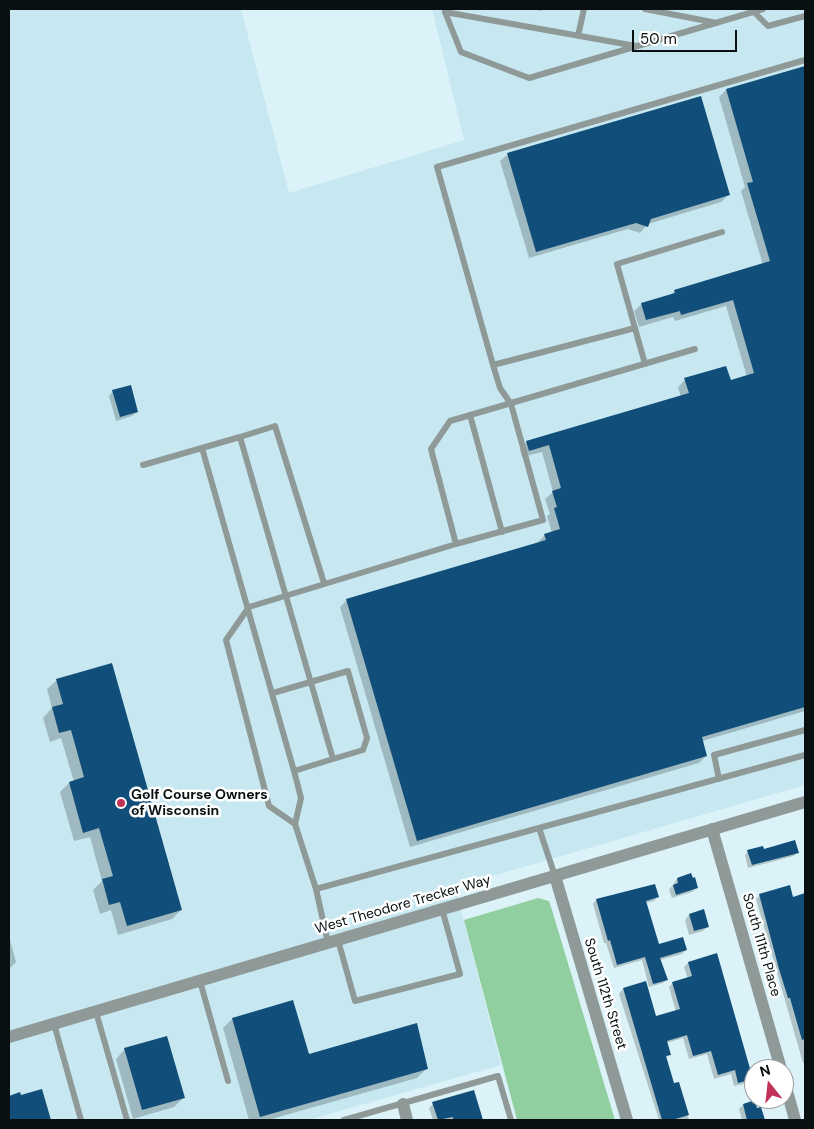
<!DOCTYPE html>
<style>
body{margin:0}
#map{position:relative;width:814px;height:1129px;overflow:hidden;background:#dbf3f8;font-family:"DM Sans",sans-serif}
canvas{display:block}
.frame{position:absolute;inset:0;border:10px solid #081012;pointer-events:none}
.north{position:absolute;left:744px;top:1059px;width:50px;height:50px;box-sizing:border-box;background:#fff;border:1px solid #9c9fa0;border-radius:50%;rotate:344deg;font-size:14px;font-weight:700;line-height:20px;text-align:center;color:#081012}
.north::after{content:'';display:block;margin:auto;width:18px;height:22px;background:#c13258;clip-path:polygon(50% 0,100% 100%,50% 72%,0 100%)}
.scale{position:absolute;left:632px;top:30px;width:105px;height:22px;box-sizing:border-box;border:2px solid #081012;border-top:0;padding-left:6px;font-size:15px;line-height:18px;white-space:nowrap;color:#081012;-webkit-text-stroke:4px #fff;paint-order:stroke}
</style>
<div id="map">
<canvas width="814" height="1129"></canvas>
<div class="frame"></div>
<div class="north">N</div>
<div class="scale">50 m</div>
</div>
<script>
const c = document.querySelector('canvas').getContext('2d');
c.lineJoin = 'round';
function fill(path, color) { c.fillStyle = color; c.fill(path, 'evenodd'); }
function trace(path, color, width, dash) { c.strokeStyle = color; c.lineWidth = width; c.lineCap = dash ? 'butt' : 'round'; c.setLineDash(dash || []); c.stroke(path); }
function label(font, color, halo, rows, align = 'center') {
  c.font = font + ' "DM Sans",sans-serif'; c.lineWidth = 5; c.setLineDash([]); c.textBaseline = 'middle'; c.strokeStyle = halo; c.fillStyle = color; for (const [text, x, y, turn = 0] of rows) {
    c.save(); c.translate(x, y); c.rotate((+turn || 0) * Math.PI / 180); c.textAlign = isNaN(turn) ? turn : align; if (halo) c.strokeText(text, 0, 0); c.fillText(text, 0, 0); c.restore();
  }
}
const built = new Path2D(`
 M9,9H241L289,193L464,140L432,9H805V785L455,887L501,1065L308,1120H9Z`);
const green = new Path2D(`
 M538,898L549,901L552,910L615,1120H517L464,920Z`);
const shadow = new Path2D(`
 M531,9H545L541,11Z
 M805,67V711L702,741L706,756L699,763L410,847L340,607L347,600L538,544V542L545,535L552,533L547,516L550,514L545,499L553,492L542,452L522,457L520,449L527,442L681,397L678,387L685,380L730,382L747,377L726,306L675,321L673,317L639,327L634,311L642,304L669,296L675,291L763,265L741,191L745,187L719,97L726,90Z
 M508,154L728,195L721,202L648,224L640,233L628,229L529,258L500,161Z
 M113,391L137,412L132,416L116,421L109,396Z
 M57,680L181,910L172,919L118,935L111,910L100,914L93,890L102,881L90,837L74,841L60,792L69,783L74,782L61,738L50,742L43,718L52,708L47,689Z
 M763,850L797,852L794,856L748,868L745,855L748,851Z
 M677,879L696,888L692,892L672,898L669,890Z
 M654,885L657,897L654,901L645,903L658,946L686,950L682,954L660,960L667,979L663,983L649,987L642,960L614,968L606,943H604L593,904L596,900Z
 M760,895L793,898L805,895V938L803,939L805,947V1062L803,1063L756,899Z
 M703,911L708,926L703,931L689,935L685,920L689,915Z
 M9,936L16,962L9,969Z
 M717,955L752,1078L748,1083L734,1086L731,1074L714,1079L707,1054L689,1059L683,1038L666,1043L670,1054L665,1059L673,1085L678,1083L689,1120H659L619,994L623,989L655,1018L676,1012L669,987L673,983L688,979L684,967L688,963Z
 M232,1019L309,1056L427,1068L417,1078L268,1120H249L223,1028Z
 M125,1049L183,1098L174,1107L133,1119L116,1059Z
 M41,1090L50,1120H9V1097L20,1094V1096Z
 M473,1092L482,1120H433L429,1108L433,1104Z
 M754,1102L756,1109L760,1108L764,1120H742L739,1109L743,1105Z`);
const building = new Path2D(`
 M805,66V707L702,737L707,756L417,841L346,599L546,540L544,534L560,529L554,508L557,507L552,491L561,488L549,445L529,451L526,441L689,393L684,378L726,366L731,380L754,373L733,300L681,315L680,311L646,320L641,303L675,293L674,290L770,261L747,183L753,182L726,89Z
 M701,96L730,195L651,219L648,227L636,223L536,252L507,153Z
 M131,385L138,412L120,417L112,390Z
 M112,663L182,910L127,926L120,902L109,905L102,879L113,876L99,828L83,833L69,782L84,777L71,730L59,733L52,707L63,704L56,679Z
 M795,840L799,853L752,865L747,850L763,846L764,849Z
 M691,873L693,878L695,877L698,888L676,895L673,885L678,883L677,878Z
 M655,884L659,897L646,901L659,944L683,937L687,950L660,958L668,980L653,984L645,957L617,965L610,940L608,941L596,899Z
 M790,885L793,897L805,893V1039L802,1040L790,998H788L779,969L759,894Z
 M704,909L709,927L694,931L689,914Z
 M717,953L753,1079L738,1083L735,1070L718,1075L711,1051L693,1056L687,1035L667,1041L671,1055L666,1056L674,1083L679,1082L689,1115L672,1120H662L623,988L646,981L656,1016L680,1009L672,982L692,976L688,962Z
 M293,1000L309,1054L417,1023L428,1069L260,1117L232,1018Z
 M167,1036L185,1098L142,1110L124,1048Z
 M42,1089L51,1120H9V1096L20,1092L21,1095Z
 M474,1090L483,1120H453V1117L438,1120L432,1102Z
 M755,1100L757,1108L761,1107L765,1120H747L743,1104Z`);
const lane = new Path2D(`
 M645,9L717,23
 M752,10L768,26L805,16
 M445,12L461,52L529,78L763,9
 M445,12L636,46
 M578,36L584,9
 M635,328L493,365L437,167L805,60
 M645,364L617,264L722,232
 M470,415L502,532
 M240,437L275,426L324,583
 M202,448L294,771L301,798L295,824L316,889L328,943
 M143,465L240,437L333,759L294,771
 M456,544L543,520L511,404L500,388L493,365
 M273,693L348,671L367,738L363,750L333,759
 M719,779L714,755L805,730
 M295,824L269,806L226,640L249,607L456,544L431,449L450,421L695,349
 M539,828L805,755
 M316,889L539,828L555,876
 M338,940L355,1001L460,974L442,909
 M200,981L228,1081
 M96,1012L127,1120
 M54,1024L81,1120
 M344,1120L498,1076L511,1120`);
const street = new Path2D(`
 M712,829L781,1069
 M555,876L627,1120
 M9,1037L805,802
 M784,1080L795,1120
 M403,1104L407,1120`);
const markers = [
 [121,803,5,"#c13258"]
];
const poiNames = [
 ["Golf Course Owners",131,795],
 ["of Wisconsin",131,811]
];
const streetNames = [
 ["West Theodore Trecker Way",403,905,-16],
 ["South 111th Place",761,945,74],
 ["South 112th Street",605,994,73]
];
fill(built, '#c7e8f0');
fill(green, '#91cea0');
fill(shadow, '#0003');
fill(building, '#114e79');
trace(lane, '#8f9997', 6);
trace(street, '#8f9997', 12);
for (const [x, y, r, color] of markers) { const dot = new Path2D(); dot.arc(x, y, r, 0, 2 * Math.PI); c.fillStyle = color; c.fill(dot); trace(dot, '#fff', 2); }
label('bold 14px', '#081012', '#fff', poiNames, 'left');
label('14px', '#081012', '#fff', streetNames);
</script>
